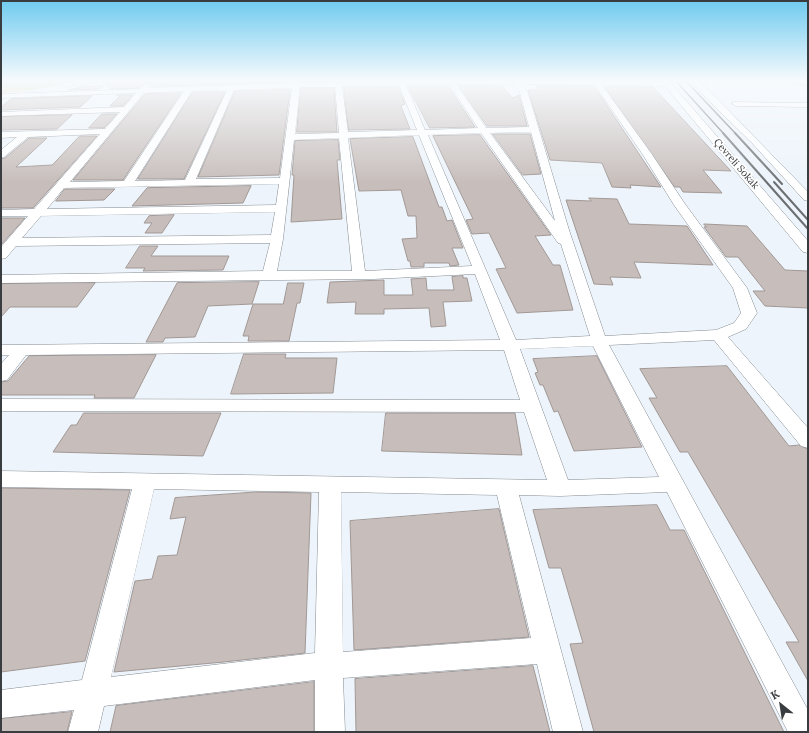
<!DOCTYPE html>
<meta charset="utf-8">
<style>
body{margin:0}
#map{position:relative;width:809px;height:733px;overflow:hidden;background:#edf4fb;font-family:Lora,serif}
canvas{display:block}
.frame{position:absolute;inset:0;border:2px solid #3a3d3f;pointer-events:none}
.north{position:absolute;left:761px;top:685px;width:40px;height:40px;-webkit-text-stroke:3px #fff;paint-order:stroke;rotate:330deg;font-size:11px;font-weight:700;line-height:16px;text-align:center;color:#3a3d3f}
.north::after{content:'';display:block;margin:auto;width:14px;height:18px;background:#3a3d3f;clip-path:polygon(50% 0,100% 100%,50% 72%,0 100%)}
</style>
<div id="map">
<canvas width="809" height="733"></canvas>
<div class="frame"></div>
<div class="north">K</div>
</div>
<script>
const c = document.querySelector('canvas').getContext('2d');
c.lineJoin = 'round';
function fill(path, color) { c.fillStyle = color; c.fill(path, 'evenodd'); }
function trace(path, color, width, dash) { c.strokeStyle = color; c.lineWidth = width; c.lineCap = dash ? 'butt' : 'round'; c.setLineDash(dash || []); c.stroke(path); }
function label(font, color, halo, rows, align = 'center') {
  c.font = font + ' Lora,serif'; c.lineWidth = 3.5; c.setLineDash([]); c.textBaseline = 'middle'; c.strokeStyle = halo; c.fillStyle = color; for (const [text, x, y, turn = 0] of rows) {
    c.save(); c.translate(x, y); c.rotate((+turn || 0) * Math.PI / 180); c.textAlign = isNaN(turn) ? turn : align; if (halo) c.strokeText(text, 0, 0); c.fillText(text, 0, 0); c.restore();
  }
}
const green = new Path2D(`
 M1,80H67L74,82L27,91L1,93Z`);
const building = new Path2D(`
 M102,80H292V82L152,86V84L148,82L139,88L111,89Z
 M103,86L100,89L68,90L78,88L80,87Z
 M408,86H448L475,127L430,128Z
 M459,86H502L513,98L519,95L527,126H487Z
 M537,86H594L661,187L630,185L631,188L612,187L602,163L550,160L528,90H538Z
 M344,87H398L405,104L401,106L410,129L349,130Z
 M605,87H653L731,171L703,170L722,193L683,192L680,187H675Z
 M301,88H334L337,132H297Z
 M290,90L279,175L198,177L235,91Z
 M193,92H225L184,179H138Z
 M181,93L123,180H73L145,94Z
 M117,95H133L123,106H110L119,97Z
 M92,96L80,107L1,110V107L11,99Z
 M102,114H117L104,128H89Z
 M72,115L57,129L1,130V117Z
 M493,134H530L541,174L523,175Z
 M480,135L551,235L535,236L553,265H560L573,310L517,313L496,269L506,268L489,233L472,234L466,220L473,219L433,136Z
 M80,136H97L33,208H1V159L5,158L29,138H47L16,167L52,165Z
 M413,137L439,207H442L447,221L452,220L463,248H452L459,265L450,266L449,263H424V267H411L410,261H408L402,239L417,238L416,216H408L401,190L359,191L350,139Z
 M338,140L340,160H337L342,219L291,222L294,175H292L295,141Z
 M251,186L243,203L132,206L147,188Z
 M65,189H115L104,200L56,201Z
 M589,198L617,199L629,224L687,226L713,265L634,262L641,278L610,277L613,285L594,284L566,200L591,201Z
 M174,215L162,233H145L152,223H144L149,216Z
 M1,218H25L1,245Z
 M704,224L747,226L785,270L808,271V308L765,306L753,291H765L738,257H726L704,227H706Z
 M140,246H158L151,256H229L223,270L143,271L145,268H126Z
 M463,276V278H467L472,301L443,302L446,326L431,327L429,308L384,309V314H355L356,302L327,303L330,282L384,280V295H413L411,279L426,278L427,290H454L452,277Z
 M259,282L252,304L208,306L195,337L165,338L163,342H146L177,283Z
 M95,283L77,307H10L1,317V284Z
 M288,283H304L300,303H297L289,341H248L249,336H243L253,304H283Z
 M244,354H286L285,358H337L333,393L231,394Z
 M156,355L134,398H94L95,395H1V382L8,381L29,356Z
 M597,356L642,447L574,451L558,411L554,412L543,385H540L535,373L538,372L533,359Z
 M727,366L789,446L799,445L808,449V681L786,642H799L688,452H680L649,398H657L640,369Z
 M84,413H221L203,456L53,452L71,425H76Z
 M386,413H515L522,455L382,451Z
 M1,488L130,490L85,661L1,672Z
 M256,492L311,493L305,653L224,662L114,672L135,581L152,579L158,556L177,555L186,517L170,519L175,498Z
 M657,505L670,530H684L784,732H594L570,644L583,643L561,568H549L533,510Z
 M499,509L529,637L354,650L350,521Z
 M533,666L550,732H356L355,679Z
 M314,682V732H110L116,706Z
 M72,712L67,732H1V719Z`);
const minor = new Path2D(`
 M84,80H100L97,82L64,87L60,85L64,83Z
 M294,80H300V83L397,81V80L662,82L661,80H668L808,241V253L803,252L665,86L602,85L651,153L685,204L747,288L757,313L746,329L728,337L808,428V448L801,446L714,340L609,345L808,710V732H788L667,492L560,496L519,495L583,732H553L537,664L343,678L345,732H315V680L104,706L98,732H68L74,710L1,718V690L82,680L132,489L1,487V471L547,480L524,412L1,411V399L520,400L504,350L26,355L7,380L1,381V364L9,355H1V345L500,340L475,274L373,279L1,283V275L263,271L270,243L16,246L6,258L1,259V247L28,216H1V210L34,209L100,134L28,137L4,157L1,158V150L17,137L1,138V132L105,129L120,112L1,116V112L124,107L136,93L1,98V94L140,89L147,83L151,85L148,88L293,83ZM449,84L478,128L425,130L406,85ZM456,84L516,85L520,93L529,127L486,128ZM523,84L595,85L643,155L674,205L733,288L741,313L734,323L716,330L605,336L569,230L528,93ZM399,85L417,130L348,132L342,86ZM300,87H335L339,133L295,134ZM292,88L280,178L196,179L234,90ZM227,90L185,180L135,181L192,91ZM184,91L124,181L70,182L144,93ZM531,132L555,221L490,133ZM481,133L558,243L561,244L590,336L516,340L428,135ZM419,135L472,266L365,271L348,138ZM339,138L352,271H277L283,239L294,140ZM279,184L276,205L47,209L64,188ZM275,212L271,235L22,238L41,216ZM593,346L659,477L568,480L520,349ZM154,489L319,492L315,653L111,677ZM341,492L497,495L531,638L343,652Z
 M692,80H699L808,192V201L804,200L752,143L699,91Z
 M733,102L808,103V107L736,106L732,104Z`);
const highway = new Path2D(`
 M792,80H808V86L793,82Z`);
const railFar1 = new Path2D(`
 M675,80L724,134
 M685,80L736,134`);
const rail = new Path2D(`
 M723,133L808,229
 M735,133L782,184
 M774,182L808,220`);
const farStreetnames = [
 ["Çevreli Sokak",736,164,49]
];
fill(green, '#d0d496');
fill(building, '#c7bebb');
trace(building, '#a19895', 1);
trace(minor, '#858b91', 1);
trace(highway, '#858b91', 2);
fill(minor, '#fff');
fill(highway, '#fff');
trace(railFar1, '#6b6f72', 1.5);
trace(rail, '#6b6f72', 2);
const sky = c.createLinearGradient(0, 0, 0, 183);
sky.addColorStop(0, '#6fcbef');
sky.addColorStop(0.44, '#f7fafd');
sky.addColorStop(1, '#f7fafd00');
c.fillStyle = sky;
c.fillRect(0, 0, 809, 183);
label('10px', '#3a3d3f', '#fff', farStreetnames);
</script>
